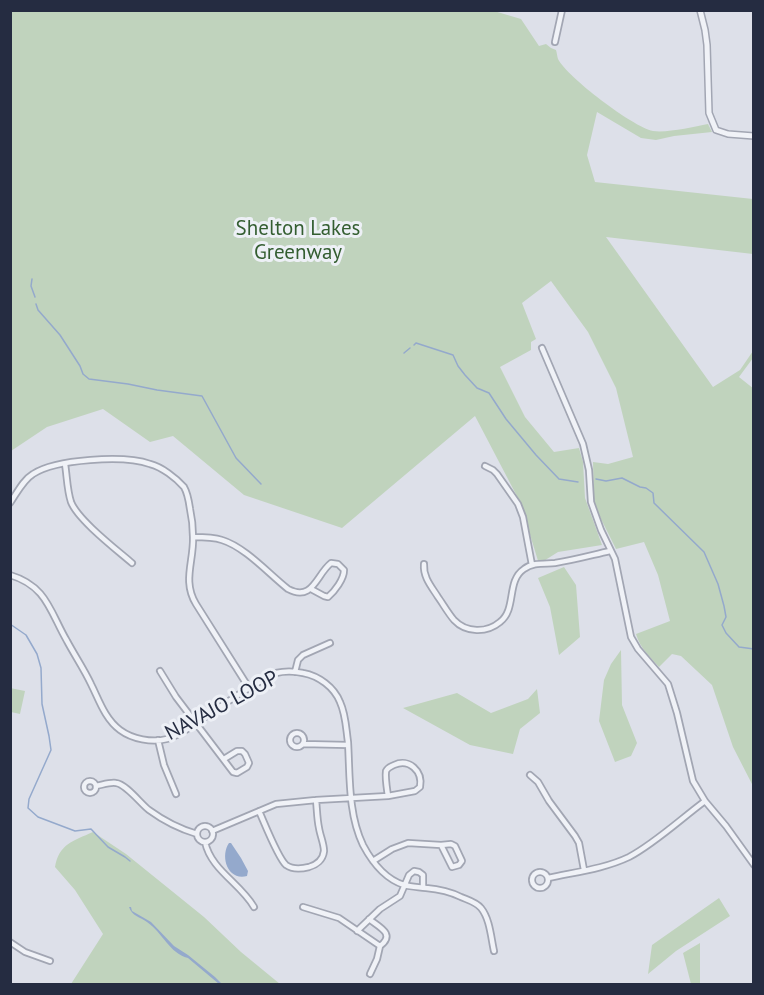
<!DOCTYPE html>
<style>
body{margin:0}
#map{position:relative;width:764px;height:995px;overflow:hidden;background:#dde0e9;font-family:"PT Sans",sans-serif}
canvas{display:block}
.frame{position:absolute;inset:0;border:12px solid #252c41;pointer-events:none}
</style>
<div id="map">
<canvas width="764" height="995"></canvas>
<div class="frame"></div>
</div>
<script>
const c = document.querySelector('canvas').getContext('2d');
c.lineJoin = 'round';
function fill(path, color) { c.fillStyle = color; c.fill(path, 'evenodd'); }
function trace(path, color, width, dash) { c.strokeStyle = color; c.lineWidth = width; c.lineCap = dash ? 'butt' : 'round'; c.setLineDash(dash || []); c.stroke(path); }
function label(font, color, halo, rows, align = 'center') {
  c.font = font + ' "PT Sans",sans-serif'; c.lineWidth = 6; c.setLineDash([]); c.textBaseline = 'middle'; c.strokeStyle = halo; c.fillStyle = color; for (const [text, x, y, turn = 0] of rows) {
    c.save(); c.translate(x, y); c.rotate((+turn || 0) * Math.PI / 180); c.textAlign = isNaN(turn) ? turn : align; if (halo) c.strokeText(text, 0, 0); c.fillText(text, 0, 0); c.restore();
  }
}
const green = new Path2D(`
 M11,11H494L521,19L539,46L546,44L551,48L556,50C557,53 557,56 558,59C567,77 633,127 653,131C667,133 693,127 708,124L712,132L674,136L656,140L641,138L597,112L587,155L595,182L753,199V254L606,237L713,387L740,370L753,351V358L739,377L754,389L753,786L733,747L712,685L681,656L672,654L659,667C650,657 640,648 636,634L670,621L658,575L644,542L616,549L601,519L594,501L593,462L608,464L633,457L616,388L588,332L551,281L522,303L536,339L531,342V350L500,367L525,417L554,452L579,448L583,462L585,498L602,545L558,552L539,564L520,502L475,416L342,528L244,495L173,436L150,442L103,409L47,427L11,451L10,375H12L11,368Z
 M564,567L576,585L580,637L559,655L550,607L538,578Z
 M621,650L622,705L637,743L631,756L615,762L599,721L604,680L611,664Z
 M10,688L25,691L20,714L11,712Z
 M537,689L540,713L520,729L513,754L470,745L403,708L457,693L491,713L528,699Z
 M93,832L126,854L204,917L241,952L280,984H71L103,934L75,890L55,867C59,844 73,841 93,832Z
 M719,898L730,916L676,951L648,974L652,945Z
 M700,943V984H691L683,953Z`);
const water = new Path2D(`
 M229,843H231L241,858L248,871L247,876C227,881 220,856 229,843Z
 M129,907H131L132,911L151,922L174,946L188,955L215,977L222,984H219L188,958C169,953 163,933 147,922C140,917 132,916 129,907Z`);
const stream = new Path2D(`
 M32,279L31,286L35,297
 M36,304L38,310L60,335L80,366L83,374L89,379L128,384L157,390L202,396L236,458L261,484
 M414,345L416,343L453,355L458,366L465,375L477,388L489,393L506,419L536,455L559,479L578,482
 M404,353L410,348
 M596,479L606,481L622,478L640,487L646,488L653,493L654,503L704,552L718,584L724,606L726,617L722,625L726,633L739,647L754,649
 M10,624L26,635L37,654L41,668L42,704L49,736L51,750L29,799L28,808L38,817L75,831L91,829L108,847L125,857L130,861`);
const minor = new Path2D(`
 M555,42L562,10
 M542,348L583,444L589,470L591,502L601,530L615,559L631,637L638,649L668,684L677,713L693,781L705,801L726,826L754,865
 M65,464C67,476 67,490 71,502C78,520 117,550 132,563
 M485,466L493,470L497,474L518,504L523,517L532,565
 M10,503C17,493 23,480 33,474C56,459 124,455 150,464C162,467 176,478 184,487C188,494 189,502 190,509C192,518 193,527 193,537C194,561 182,581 196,604L249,688
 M193,537C203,537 213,537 222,540C245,547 269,574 288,589C313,602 316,575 331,563L338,564L344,570C344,579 335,591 328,597L324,596L311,589
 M424,564C423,577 431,586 438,597C443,604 448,613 454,620C466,633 487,633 500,622C517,609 506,581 524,569C533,562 545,564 555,563C574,560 592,555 610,551
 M10,575C47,586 50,612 67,641C75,656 84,669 91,684C99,700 105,719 120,730C132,739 152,743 167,739C179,736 189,728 199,721C218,709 236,695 256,684C262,680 269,675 276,673C284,671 294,671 303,673C319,676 334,687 340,702C346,715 346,729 348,742C350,776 348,814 363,845C372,862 385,879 404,885C411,887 419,887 426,888C438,889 451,892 461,897C468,900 476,902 481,908C490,919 491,938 494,951
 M160,671L176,697L233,772L237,773L247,767L249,763L245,754L242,751H237L224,759
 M295,672L298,660L303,655L330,643
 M290 740a7 7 0 1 1 14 0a7 7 0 1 1-14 0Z
 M158,740L164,765L176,794
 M303,744L348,745
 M530,775L538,782L549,801L575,836L579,843L584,870
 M84 787a6 6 0 1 1 12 0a6 6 0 1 1-12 0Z
 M96,786C102,785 110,782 116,783C126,784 141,804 149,810C164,821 180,829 197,834
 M259,811C264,822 278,858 286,865C293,870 301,869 309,867C316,865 323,860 324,851C324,844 320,835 319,828C317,819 317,809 316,800
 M197 834a8 8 0 1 1 16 0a8 8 0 1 1-16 0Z
 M212,831L276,804L316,800L388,796L415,791L420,787C423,771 409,758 394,765C390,767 388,767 386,771C385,778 387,789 388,796
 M205,842C211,870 240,883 254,907
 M451,844L455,846L462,861L459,865L452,867L441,845Z
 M373,861L392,849L408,843L441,845
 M532 880a8 8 0 1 1 16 0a8 8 0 1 1-16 0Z
 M548,878C575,872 604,869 629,857C654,844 682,818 705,801
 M303,907L339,918L380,946
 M369,919C379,927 396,934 380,946L377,959L370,974
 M357,931L380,909L400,896L409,875L414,871L419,872L423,875V887
 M10,942L25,952L50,961`);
const tertiary = new Path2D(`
 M700,10L705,30L707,45L709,113L716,130L728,134L754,136`);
const parkNames = [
 ["Shelton Lakes",298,229],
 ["Greenway",298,253]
];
const streetNames = [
 ["NAVAJO LOOP",222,706,-28]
];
fill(green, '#c0d3bd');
fill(water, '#94a9cc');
trace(stream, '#94a9cc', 1.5);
trace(minor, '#a2a6b3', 8);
trace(tertiary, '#a2a6b3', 8);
trace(minor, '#f0f2f7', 4.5);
trace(tertiary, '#f0f2f7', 5);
label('21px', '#345e31', '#edf0f6', parkNames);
label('21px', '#252c41', '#edf0f6', streetNames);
</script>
